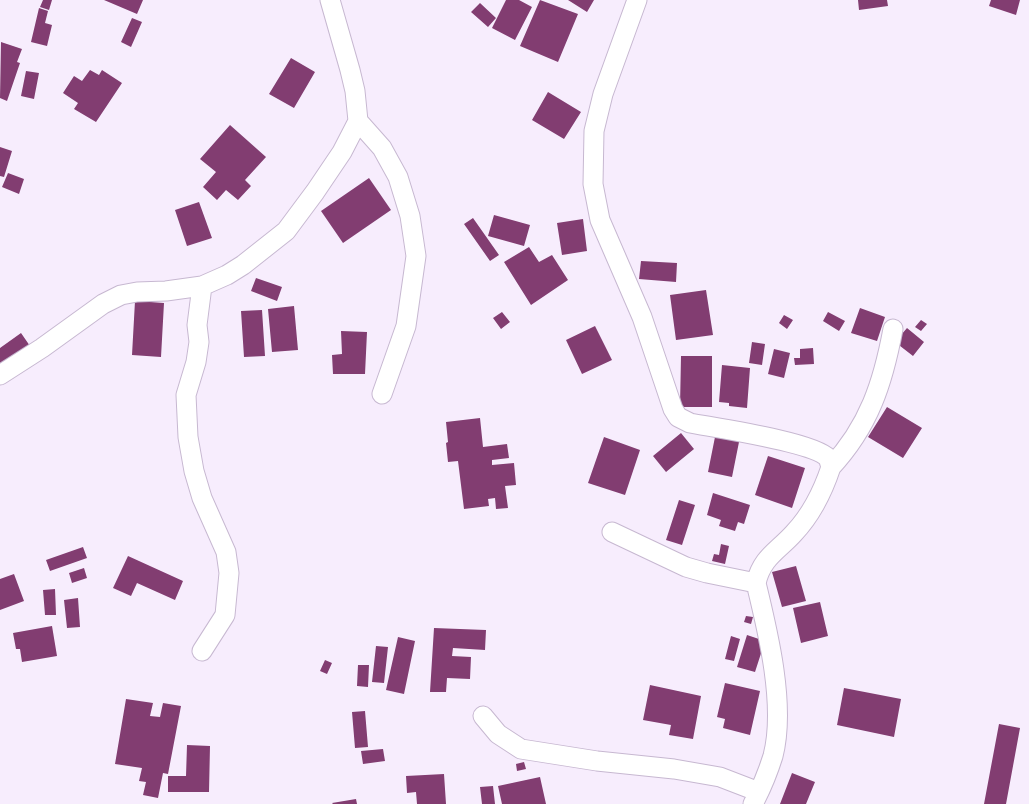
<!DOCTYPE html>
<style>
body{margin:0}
canvas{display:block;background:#f7edfd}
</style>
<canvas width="1029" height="804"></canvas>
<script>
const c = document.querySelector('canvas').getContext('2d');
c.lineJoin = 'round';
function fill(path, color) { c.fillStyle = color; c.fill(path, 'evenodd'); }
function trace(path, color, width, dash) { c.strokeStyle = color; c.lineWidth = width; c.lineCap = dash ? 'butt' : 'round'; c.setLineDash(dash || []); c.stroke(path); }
const building = new Path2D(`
 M43,0H52L49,10L40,7Z
 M104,0H143L137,14Z
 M506,0H519L532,7L515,40L492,28Z
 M540,0L578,14L558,62L520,46Z
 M568,0H594L587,12Z
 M858,0H887L888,6L859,10Z
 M991,0H1020L1016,15L989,6Z
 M480,3L496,18L488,27L471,12Z
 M39,8L48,11L45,23L52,25L47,46L31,42Z
 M132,18L142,22L131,47L121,42Z
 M1,42L22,49L17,62L20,63L7,101L0,98Z
 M291,58L315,72L294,108L269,94Z
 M90,70L99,75L102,70L122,83L96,122L74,109L78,103L63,93L74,76L82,81Z
 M26,71L39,73L34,99L21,96Z
 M548,92L581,112L564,139L532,120Z
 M230,125L266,157L245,180L251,186L238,200L226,190L217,200L203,187L216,172L200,159Z
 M0,147L12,151L4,177L0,176Z
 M8,173L24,179L19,194L2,187Z
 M369,178L391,210L343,243L321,211Z
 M199,202L212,238L187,246L175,210Z
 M494,215L530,225L524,246L488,236Z
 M473,218L499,255L490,261L464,224Z
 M583,219L587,251L562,255L557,223Z
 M529,247L539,262L552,255L568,280L531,305L504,262Z
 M641,261L677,263L676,282L639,279Z
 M256,278L282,287L277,301L251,291Z
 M706,290L713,335L676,340L670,295Z
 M135,301L164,303L161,357L132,355Z
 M294,306L298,350L272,352L268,309Z
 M860,308L885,317L877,341L851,333Z
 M262,310L265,356L244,357L241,311Z
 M502,312L510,322L501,329L493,318Z
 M828,312L845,321L839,331L823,321Z
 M784,315L793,320L787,329L779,323Z
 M921,320L927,324L921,331L915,327Z
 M595,326L612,360L582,374L566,340Z
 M907,328L924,342L913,356L895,342Z
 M341,331L367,332L365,374H333L332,355L342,354Z
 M21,333L30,346L0,367V348Z
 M752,342L765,344L762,365L749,363Z
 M813,348L814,364L795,365L794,358H800V349Z
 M774,349L790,353L784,378L768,374Z
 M681,356H712V407H680Z
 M722,365L750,368L747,408L729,406V403L719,402Z
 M887,407L922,428L903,458L868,437Z
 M480,418L483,447L507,444L509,458L492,460V465L514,463L516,485L505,486L508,508L496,509L495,498L488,499L489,506L464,509L458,461L448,462L446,443L448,442L446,422Z
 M716,432L740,437L732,477L708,472Z
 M681,433L694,449L666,472L653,456Z
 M604,437L640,450L625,495L588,483Z
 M768,456L805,468L792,508L755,495Z
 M713,493L750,505L744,524L738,522L735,531L719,526L721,520L707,515Z
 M679,500L695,505L682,545L666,540Z
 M721,544L729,546L725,564L712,561L714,554L719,555Z
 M83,547L87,558L50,571L46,560Z
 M128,556L183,581L175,600L137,583L131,596L113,588Z
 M796,566L806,601L782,607L772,572Z
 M84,568L87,578L72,583L69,573Z
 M14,574L24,601L0,610V579Z
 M55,589L56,615H45L43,590Z
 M78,598L80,627L67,628L64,600Z
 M820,602L828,636L801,643L793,608Z
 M746,616L753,617L751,624L744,622Z
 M52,626L57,656L22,662L20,649H16L13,633Z
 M434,628L486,630L485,650L453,648L452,656L471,657L470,679L447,678L446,692H430Z
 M747,635L765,641L755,672L737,667Z
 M731,636L740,639L734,661L725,659Z
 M398,637L415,641L404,694L386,690Z
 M376,646L388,647L384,683L372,682Z
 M325,660L332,663L327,674L320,671Z
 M358,665H369L368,687L357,686Z
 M725,683L760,691L750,735L723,728L725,719L717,717Z
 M650,685L701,696L693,739L669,735L671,725L643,720Z
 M844,688L901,699L894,737L837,725Z
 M126,699L153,703L150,716L160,717L163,703L181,706L168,774L163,773L158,798L143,795L146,782L139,781L142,768L115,764Z
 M365,711L368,747L355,748L352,712Z
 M999,724L1020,728L1006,804H984Z
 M187,745L210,746L209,792H168V776H186Z
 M383,749L385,761L363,764L361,751Z
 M524,762L526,769L517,771L516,764Z
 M792,773L815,782L806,804H780Z
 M444,774L446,804H417L416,792L407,793L406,776Z
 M540,777L546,804H502L498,786Z
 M493,786L495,804H482L480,787Z
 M356,799L357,804H333L332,803Z`);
const minor = new Path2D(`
 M637,0L603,94L594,131L593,184L600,220L642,317L673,409L678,417L690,423C716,428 813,442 828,458C829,460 830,464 831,467C823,491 812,514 794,533C778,551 762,557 756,583C768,632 786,706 773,756C768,772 761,789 753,804
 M358,121L382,148L398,177L410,216L416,256L406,326L382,394
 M202,286L197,325L199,342L196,362L186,395L188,437L194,471L202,498L226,552L229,573L225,615L202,651
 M0,375L42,348L103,304L121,295L137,292L166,291L202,286L227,275L243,265L286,231L315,192L342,152L358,121L355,91L350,70L330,0
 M831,467C869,426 883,383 893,329
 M612,532L686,567L707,573L756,583
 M483,716L498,734L521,749L597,761L674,769L720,777L759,792`);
fill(building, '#823d71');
trace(minor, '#c7b8d1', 21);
trace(minor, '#fff', 19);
</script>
